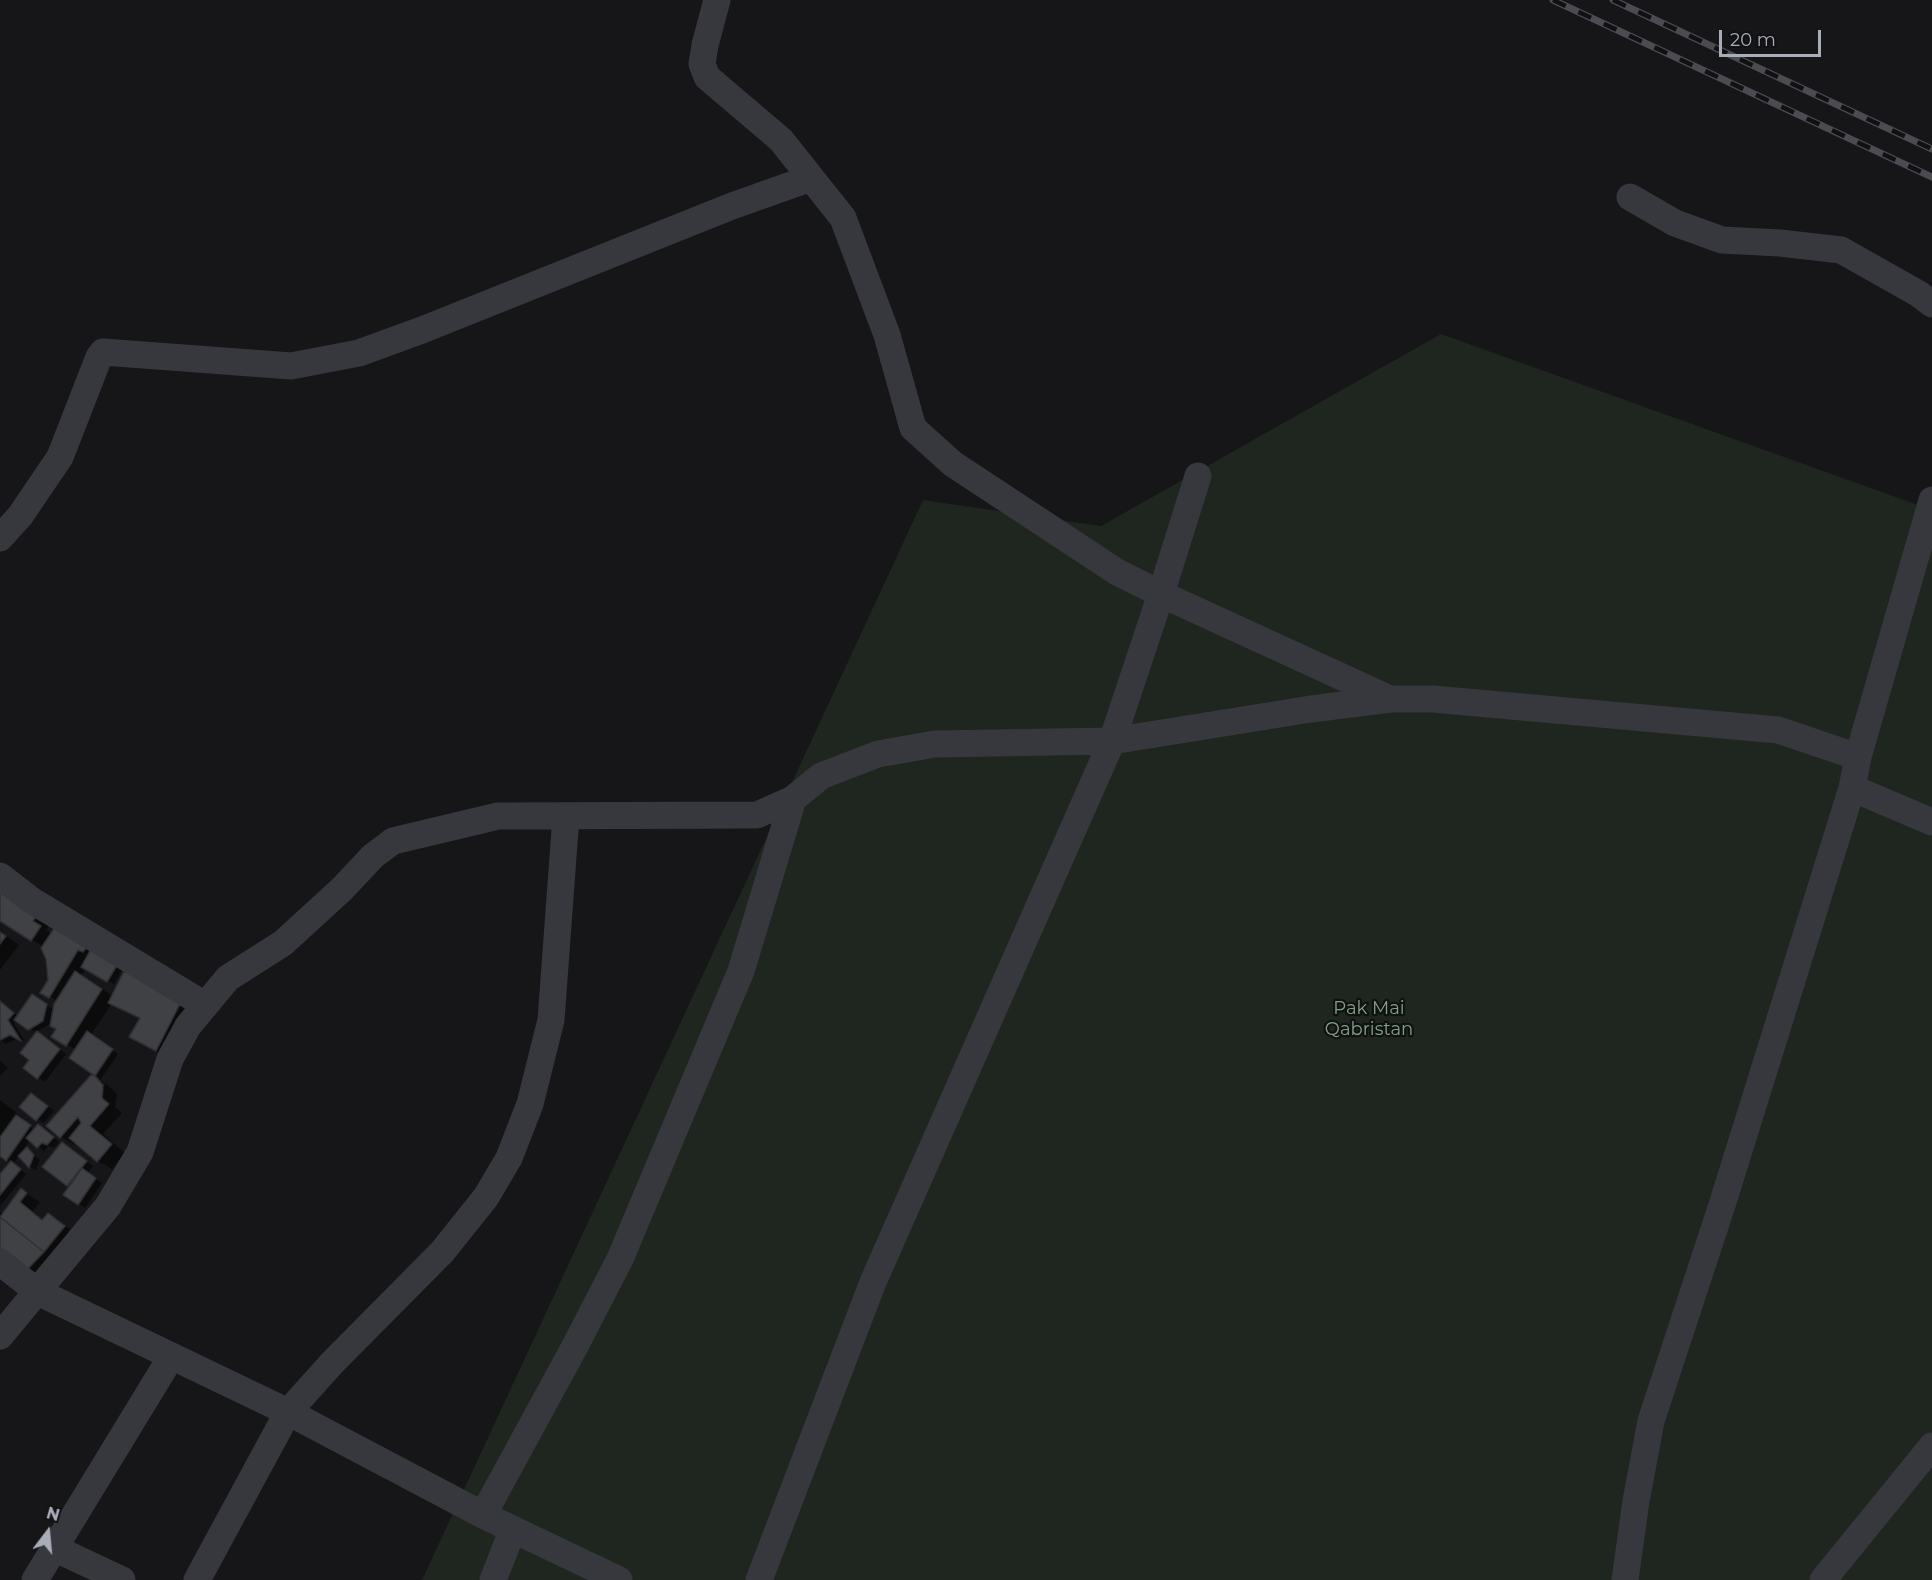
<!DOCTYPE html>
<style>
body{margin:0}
#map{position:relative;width:1932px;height:1580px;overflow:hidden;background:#161618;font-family:Montserrat,sans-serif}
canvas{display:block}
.north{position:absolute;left:18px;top:1502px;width:60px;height:60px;-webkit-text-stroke:4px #111113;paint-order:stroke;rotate:16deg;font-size:16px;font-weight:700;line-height:24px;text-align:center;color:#a8adb8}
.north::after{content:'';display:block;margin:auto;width:21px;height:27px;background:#a8adb8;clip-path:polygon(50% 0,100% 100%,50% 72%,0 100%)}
.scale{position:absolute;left:1719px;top:30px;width:102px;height:27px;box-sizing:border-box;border:3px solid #a8adb8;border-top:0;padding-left:8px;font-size:18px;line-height:21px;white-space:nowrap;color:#a8adb8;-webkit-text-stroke:4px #111113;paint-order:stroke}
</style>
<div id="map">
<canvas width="1932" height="1580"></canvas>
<div class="north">N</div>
<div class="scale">20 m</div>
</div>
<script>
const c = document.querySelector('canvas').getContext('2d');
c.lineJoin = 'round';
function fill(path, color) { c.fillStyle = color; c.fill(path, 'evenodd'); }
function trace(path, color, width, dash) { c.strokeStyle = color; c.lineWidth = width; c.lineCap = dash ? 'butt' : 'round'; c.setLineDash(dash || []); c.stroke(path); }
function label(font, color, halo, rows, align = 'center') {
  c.font = font + ' Montserrat,sans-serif'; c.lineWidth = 4.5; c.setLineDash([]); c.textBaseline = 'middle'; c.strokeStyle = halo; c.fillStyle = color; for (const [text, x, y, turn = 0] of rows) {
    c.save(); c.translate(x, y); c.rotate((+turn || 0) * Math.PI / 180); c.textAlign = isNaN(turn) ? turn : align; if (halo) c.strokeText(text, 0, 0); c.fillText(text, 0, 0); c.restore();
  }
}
const green = new Path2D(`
 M1441,334L1932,510V1580H422L923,500L1101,526Z`);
const shadow = new Path2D(`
 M0,888L51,923L46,930L52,934L55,929L124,966L114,984L86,968L81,976L113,996L125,973L195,1009L170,1058L145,1045L141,1018L112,1003L91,1035L118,1054L101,1079L71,1057L76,1050L53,1037L58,1029L50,1024L36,1032L17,1020L14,1024L25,1041L18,1038L6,1044L0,1040V1003L18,1016L39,1000L54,1010L57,1001L42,992L50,980L48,959L44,947L0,921Z
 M0,931L19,945L0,970Z
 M44,1037L66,1054L45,1082L25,1068Z
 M0,1061L8,1068L0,1076Z
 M91,1076L101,1079L100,1081L105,1083L101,1086L102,1105L105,1083L117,1094L115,1107L122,1113L103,1134L125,1153L112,1169L98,1161L77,1142L75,1145L61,1137Z
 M38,1098L54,1111L44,1123L37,1119Z
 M0,1100L17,1113L15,1116L35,1130L39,1126L45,1129L59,1142L54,1148L49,1146L44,1151L30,1140L13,1164L26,1174L0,1206V1177L12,1162L0,1155Z
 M63,1144L93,1166L88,1173L102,1183L85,1208L79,1204L71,1187L44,1167Z
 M27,1149L40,1160L36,1170L30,1167L20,1156Z
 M21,1190L40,1202L33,1211L43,1220L48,1214L78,1235L36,1282L0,1254V1212L3,1214Z`);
const building = new Path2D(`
 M0,887L38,914L33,921L41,926L31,941L0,921Z
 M55,927L87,947L83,952L78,950L49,998L40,993L48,980L46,959L41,948Z
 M0,932L6,936L0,944Z
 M92,947L119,962L107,982L81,967Z
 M75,971L102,989L66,1046L51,1037L56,1029L50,1026L54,1004Z
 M124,971L182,1000L156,1051L129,1037L140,1018L108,1003Z
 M32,994L47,1004L43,1021L28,1030L14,1020Z
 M0,1001L14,1013L8,1020L21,1041L10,1035L0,1040Z
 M37,1031L60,1049L37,1079L23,1068L29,1060L20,1053Z
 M87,1031L113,1049L95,1076L69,1058Z
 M91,1075L95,1076L103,1085L102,1098L109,1104L90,1126L112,1144L97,1162L69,1138L81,1123L78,1117L60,1138L46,1126Z
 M31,1093L48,1106L36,1121L19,1107Z
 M16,1115L31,1125L6,1161L0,1156V1137Z
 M38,1124L54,1137L47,1145L42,1143L37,1148L26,1138Z
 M62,1142L87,1161L67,1186L42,1167Z
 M27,1147L34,1155L29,1168L18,1156Z
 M11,1161L21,1169L0,1195V1174Z
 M82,1168L96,1178L78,1205L63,1195Z
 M21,1188L27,1193L20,1202L42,1220L48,1213L65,1226L44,1252L0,1217Z
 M0,1217L44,1252L22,1275L0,1256Z`);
const street = new Path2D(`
 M717,0L705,45L702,64L707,77L781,140L843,218L887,335L913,428L953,464L1117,572L1161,594L1390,699
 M1630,197L1675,223L1722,240L1780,243L1841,250L1919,294L1932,304
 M0,538L20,516L60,457L99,357L103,352L291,366L359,353L422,330L732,206L811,178
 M1852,788L1932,822
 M0,876L31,900L205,1005
 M0,1262L38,1292L288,1412L483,1515L619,1580
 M0,1336L108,1206L140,1152L170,1059L188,1026L228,978L283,943L342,889L373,856L393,841L498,816L757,815L793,799L821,776L878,754L935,744L1112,741L1311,709L1391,699H1433L1778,730L1858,757
 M483,1515L574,1348L620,1259L741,971L793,799
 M54,1548L122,1580
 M35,1580L171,1357
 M197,1580L288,1412L332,1363L442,1252L486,1197L509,1158L530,1104L551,1020L566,816
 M493,1580L513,1529
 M759,1580L873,1282L1112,741L1161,594L1198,476
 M1625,1580L1636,1501L1651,1421L1722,1205L1852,788L1858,757L1932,500
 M1823,1580L1932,1446`);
const rail = new Path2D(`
 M1553,0L1932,177
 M1613,0L1932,149`);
const parkNames = [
 ["Pak Mai",1369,1009],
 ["Qabristan",1369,1030]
];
fill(green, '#1e261f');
fill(shadow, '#0007');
fill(building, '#404145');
trace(building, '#303034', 1.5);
trace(street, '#37383d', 27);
trace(rail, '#4a4c52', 7);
trace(rail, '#111113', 4.5, [14]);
label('18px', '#7fa381', '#111113', parkNames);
</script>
